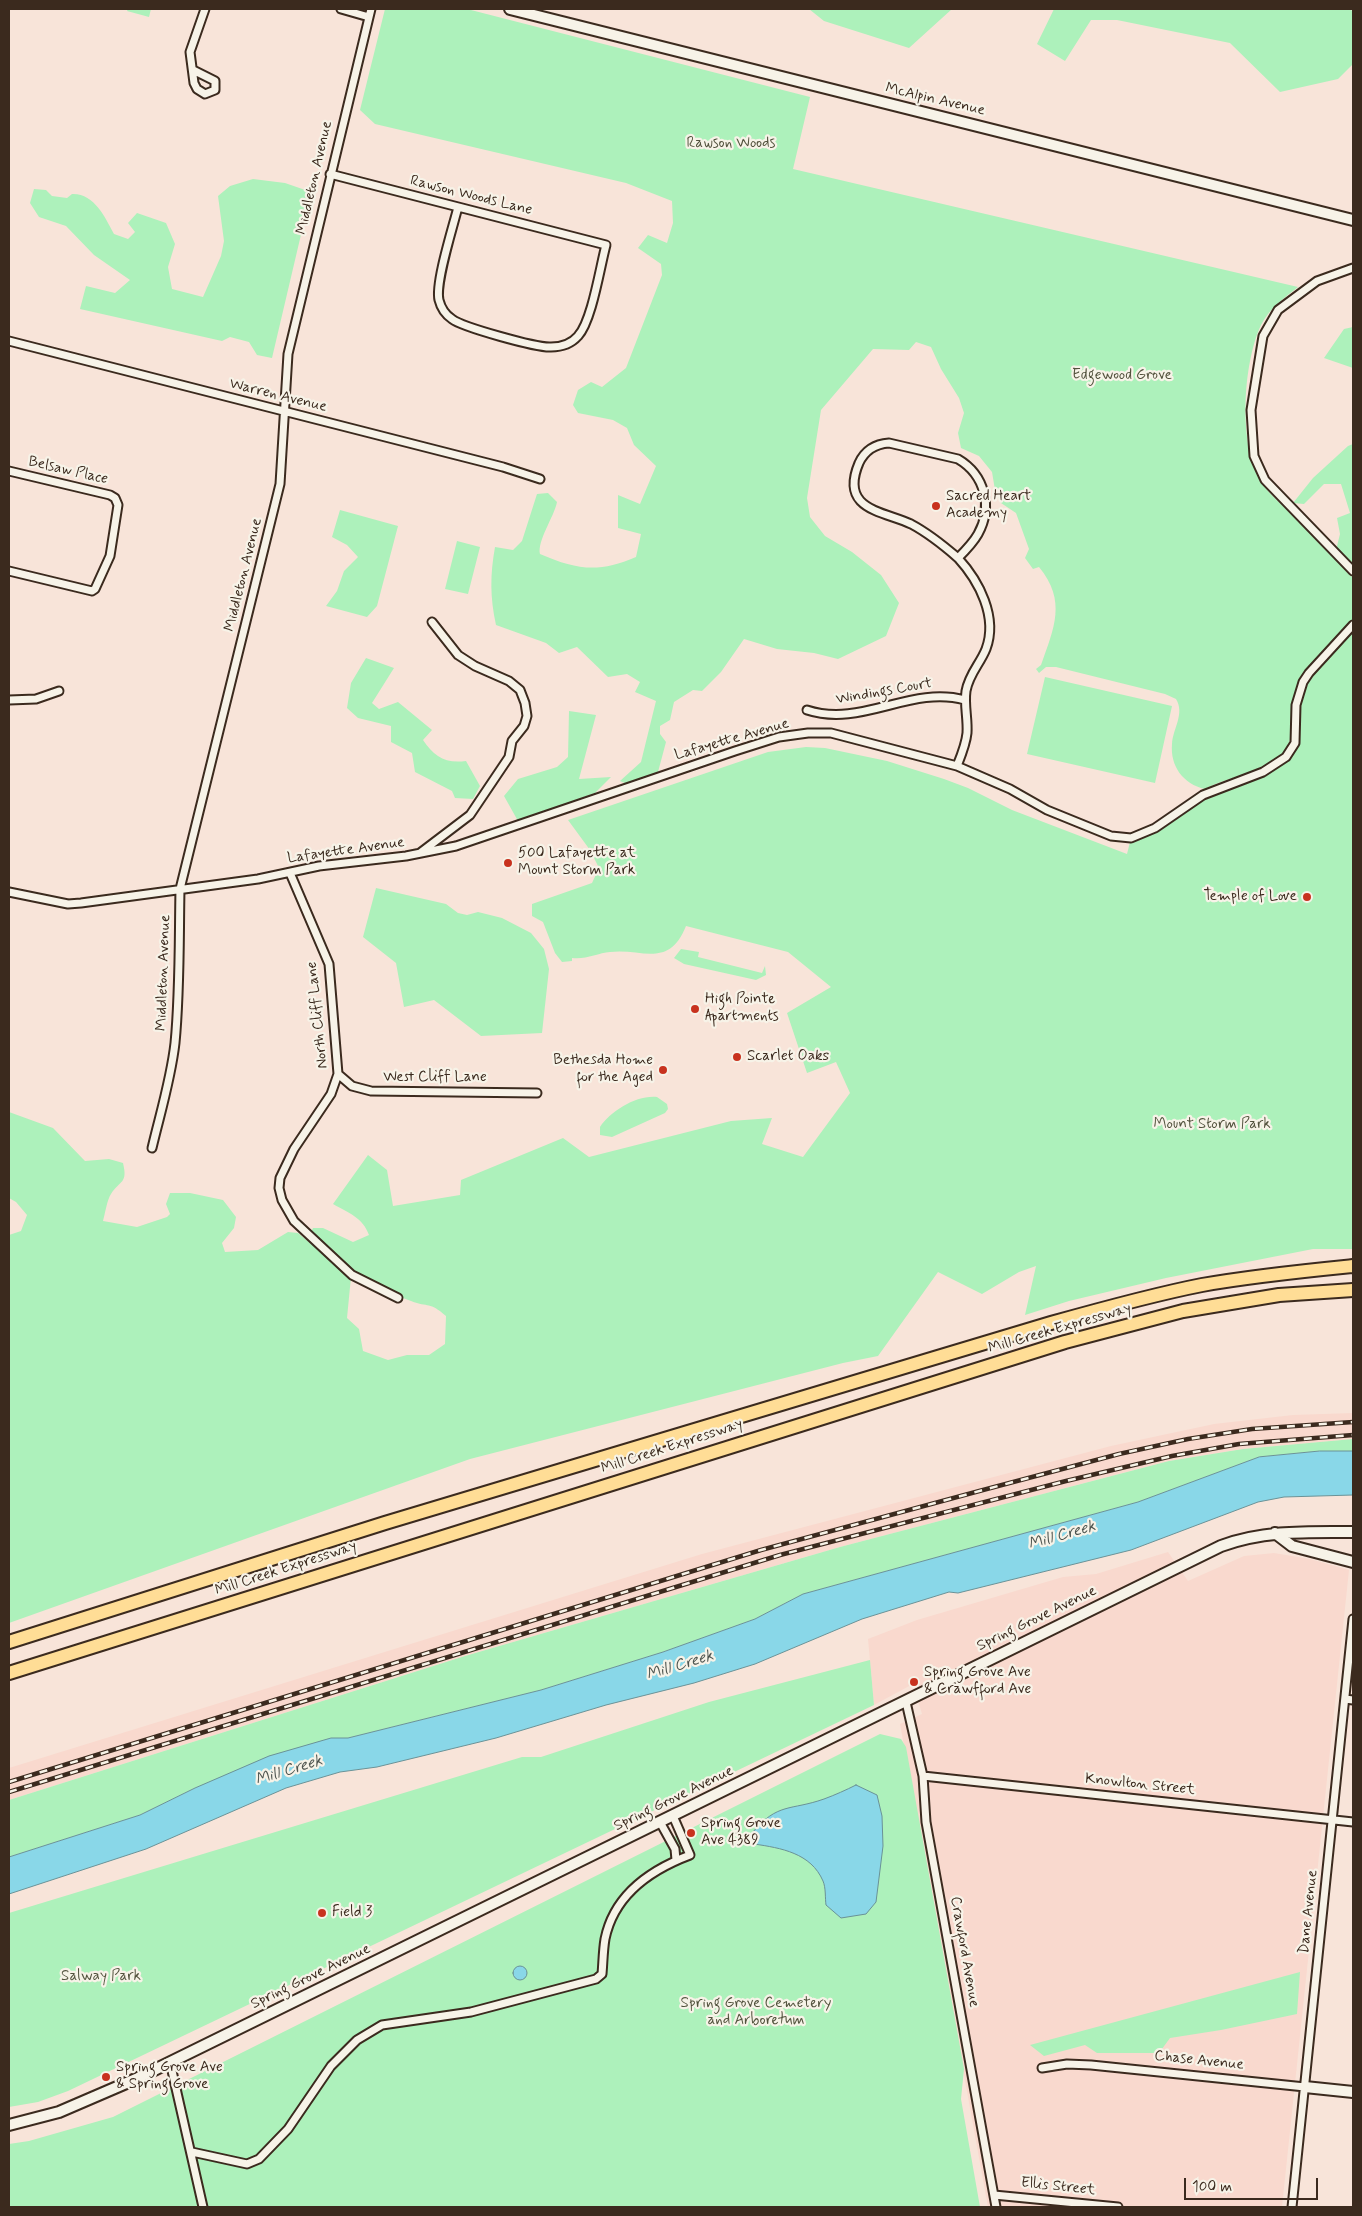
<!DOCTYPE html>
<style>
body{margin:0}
#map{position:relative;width:1362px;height:2216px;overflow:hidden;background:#f8e4d9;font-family:Mynerve,sans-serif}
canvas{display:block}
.frame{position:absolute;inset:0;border:10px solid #3b2a1e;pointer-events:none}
.scale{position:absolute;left:1184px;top:2178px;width:134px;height:22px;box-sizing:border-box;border:2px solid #3b2a1e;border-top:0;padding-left:6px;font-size:15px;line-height:18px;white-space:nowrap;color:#3b2a1e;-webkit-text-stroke:4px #f7f3e8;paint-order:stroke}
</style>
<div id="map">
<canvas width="1362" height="2216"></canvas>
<div class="frame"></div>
<div class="scale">100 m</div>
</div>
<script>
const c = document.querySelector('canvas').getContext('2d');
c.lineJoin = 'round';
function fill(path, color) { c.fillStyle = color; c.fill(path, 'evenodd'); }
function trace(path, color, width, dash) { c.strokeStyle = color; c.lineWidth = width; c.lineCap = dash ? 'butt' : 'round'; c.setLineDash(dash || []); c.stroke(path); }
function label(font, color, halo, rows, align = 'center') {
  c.font = font + ' Mynerve,sans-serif'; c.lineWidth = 4.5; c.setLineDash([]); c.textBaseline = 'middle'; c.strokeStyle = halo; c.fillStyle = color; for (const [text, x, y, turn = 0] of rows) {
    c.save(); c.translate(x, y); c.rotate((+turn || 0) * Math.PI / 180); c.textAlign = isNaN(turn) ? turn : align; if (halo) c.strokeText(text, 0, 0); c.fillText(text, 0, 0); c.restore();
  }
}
const built = new Path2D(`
 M1353,1413V1439L1243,1449L1169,1461L840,1547L465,1656L9,1800V1768L702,1554L1111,1446L1214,1424L1293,1415Z
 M1168,1552L1188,1581L1244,1556L1274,1553L1310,1559L1349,1570L1282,2207H988L900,1724L922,1714L913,1684L874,1705L868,1639L917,1620L1063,1577L1096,1574Z`);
const green = new Path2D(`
 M128,9H151L149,17L127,11Z
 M385,9H467L810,97L793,169L1298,287C1284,298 1269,309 1261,325C1243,363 1238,446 1261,481C1268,493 1280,503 1290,512C1311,535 1332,556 1353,578V619C1333,641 1308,664 1296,691C1288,711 1298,738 1282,754C1263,773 1229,776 1205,789C1183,784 1170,766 1172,744C1173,728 1185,714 1176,699L1165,694L1056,667H1046L1039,673L1036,669L1041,665C1054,628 1067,601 1039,567L1033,569L1025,558L1029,549L1016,513L1001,503L995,490L992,472L979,456L961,448L958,433L964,413L959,398L941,369L931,347L916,342L909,350L873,349L821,410L807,498L810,517L825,536L852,552L881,575L899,603L886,636L838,659L814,653L777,649L744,639L721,672L702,691L693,690L674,702L670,720L660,726V734L666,742L658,772L627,784L620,781L641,762L656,701L635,692L640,682L627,674L608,677L577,647L559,653L546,643L496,625C490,597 490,575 495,547L513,550L522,541L537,494L548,493L557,502C554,517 537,541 540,554C577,570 599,573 636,557L641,534L618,528V495L640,504L656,466L634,445L627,428L613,420L578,413L573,405L578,390L591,382L602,387L626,368L662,275L661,264L638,248L648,235L667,243L673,223L672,201L626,183L375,124L360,110Z
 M809,9H952L909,48L824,21Z
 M1054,9H1348L1353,11V64L1338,79L1280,92L1230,43L1117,20H1091L1065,61L1037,44Z
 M253,179L285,183L311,192L272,358L257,355L249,342L230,337L222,341L80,309L86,286L115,293L130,280L94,255L66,226L39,217L30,203L34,189L46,190L52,196L67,198L72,194C94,193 105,217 114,234L128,239L135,232L128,223L137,213L166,223L175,244L168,267L172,289L203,297L221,256L224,241L218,196L230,186Z
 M1353,327V368L1324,358L1344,329Z
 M1353,444V568L1336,550L1340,534L1337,518L1350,513L1341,484H1324L1304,504L1293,503L1313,478L1348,446Z
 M340,510L398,526L377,606L367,617L326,606L337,591L344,571L358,557L347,545L332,537Z
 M457,541L480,547L468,594L445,589Z
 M1353,625V1249H1313L1166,1278L1069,1301L1025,1315L1036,1266L1019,1272L982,1294L938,1272L878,1356L843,1363L470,1459L9,1623V1235L21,1231L27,1215L16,1202L9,1198V1112L53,1128L85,1161L109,1159L123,1163C128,1184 120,1180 111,1194C107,1200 105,1214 103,1221L137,1227L167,1217L170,1214L166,1204L170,1193H190L223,1200L236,1217L234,1228L222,1243L225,1252L258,1250L288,1232L298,1233L351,1277L347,1318L359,1329L363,1351L388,1360L407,1355H429L445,1344L446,1316C429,1301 429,1308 411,1301C372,1287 339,1262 311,1232L313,1228H323L353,1242L369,1235C363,1218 349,1213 333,1204L368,1155L387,1170L393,1206L460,1195L461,1180L563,1138L589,1157L731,1121L772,1118L762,1144L803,1157L850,1093L836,1062L807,1073L787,1013L831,987L788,952L686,926C669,969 642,948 610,952C598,953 585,960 572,958V961L562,962L555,953L543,922L532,916V904L592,883L599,868L590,850L568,820L768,752L806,747L825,748L887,761L944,779L968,788L1012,810L1127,854L1131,838L1155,828L1203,795L1263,772L1291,751L1295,718L1303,682Z
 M366,658L394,668L372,703L379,709L398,702L432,730L423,740C434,756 445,764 466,761L480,786L473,799L455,798L452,791L415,772L412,753L391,742V726L358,718L347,708L351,683Z
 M1045,677L1172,706L1155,783L1027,754Z
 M569,711L596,715L579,779L611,777L595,793L518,821L504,796L518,779L557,767L568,757Z
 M376,888L446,904L458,913L467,915L478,912L502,918L531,933L544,949L549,969L542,1033L481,1036L434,1000L404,1007L396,963L363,937Z
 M681,949L699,952L698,957L762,973L765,966L766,975L756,980L684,964L674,958Z
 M657,1097L667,1104L668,1109L665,1113L612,1137L600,1135V1127C611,1111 636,1095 657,1097Z
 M1353,1439V1451H1320L1259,1457L1138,1502L803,1594L755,1619L663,1652L541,1690L348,1738H331L195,1788L140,1815L9,1857V1800L465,1656L840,1547L1169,1461L1243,1449Z
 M870,1660L874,1705L68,2091L38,2102L9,2107V1913L522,1757H541L709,1702Z
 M880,1734L901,1739L906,1747L964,2069L961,2099L980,2207H9V2144L29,2141L113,2117Z
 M1300,1972L1297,2014L1221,2030L1170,2038L1159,2053H1097L1085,2045L1044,2056L1030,2045Z`);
const water = new Path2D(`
 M1320,1451H1353V1495L1284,1497L1258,1502L1131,1550L958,1593L949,1592L862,1619L755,1664L694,1683L606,1705L496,1738L377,1767L340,1772L286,1788L146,1849L9,1894V1857L140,1815L195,1788L269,1756L331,1738H348L541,1690L663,1652L755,1619L803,1594L1138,1502L1259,1457Z
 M856,1785L877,1795L882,1816L883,1846L876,1902L866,1914L841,1918L826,1905C825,1898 826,1888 823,1881C811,1853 781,1848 754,1844L752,1833C778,1802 790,1811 824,1799C835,1795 846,1790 856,1785Z
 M513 1973a7 7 0 1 1 14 0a7 7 0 1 1-14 0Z`);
const street = new Path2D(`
 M341,9L369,17
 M193,70L215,81V90L205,94L197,89L194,83L190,52L205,9
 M330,174L606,245C600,267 592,321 578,336C571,344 561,347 551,347C537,348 462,327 452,319C446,315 441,308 439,300C435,283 453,227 458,207
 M1353,268L1317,281L1278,310L1263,336L1251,410L1254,456L1265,480L1353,571
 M9,341L503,467L540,479
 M889,443L958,459C985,475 993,507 978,534C973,543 965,551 958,558C943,545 928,533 911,524C883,511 839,510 859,463C865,450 875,444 889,443Z
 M9,471L110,495L115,498L118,505L110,556L95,589L92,591L9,571
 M9,700L36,699L59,691
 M807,710C862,728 910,685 965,700
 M957,766C961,756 966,744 967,733C968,719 964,705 966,691C969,674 980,664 986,649C998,617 979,581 958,558
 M420,853L470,815L509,757L512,741L524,726L527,716L525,703L520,690L509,681L475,666L458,655L432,622
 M290,873L329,964L338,1074L331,1094L294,1149L280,1178L279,1188L282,1200L294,1221L352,1275L398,1298
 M9,892L68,904L81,903L258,879L319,866L406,856L456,846L735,751L779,737L808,733H831L957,766L1010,789L1047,810L1111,836L1131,838L1155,828L1203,795L1263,772L1286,757L1295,743L1296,705L1303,682L1309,673L1353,625
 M338,1074L352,1086L371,1091L537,1093
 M152,1148C160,1114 171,1079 175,1043C180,992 179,940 180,889L280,484L288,354L371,9
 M1345,1699L1353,1700
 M906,1702L923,1776L926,1822L996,2207
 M923,1776L1353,1822
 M660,1822L675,1849L676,1860
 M170,2062L203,2207
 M1042,2068L1067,2064L1091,2065L1305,2087
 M192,2152L247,2164L259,2159L288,2129L331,2066L357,2040L382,2025L471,2012L596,1979L602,1974C603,1963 603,1951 605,1939C614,1895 650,1870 690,1855L673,1816
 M994,2195L1118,2207
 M1292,2207L1353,1619`);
const secondary = new Path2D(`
 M510,9L1353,220
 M1275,1533L1292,1546L1353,1562
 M1305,2087L1353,2092
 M9,2125L59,2112L138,2078L1221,1546C1264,1530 1308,1532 1353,1532`);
const highway = new Path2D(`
 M9,1642L385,1523L1051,1323C1101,1309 1151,1295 1202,1285C1252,1276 1303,1271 1353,1266
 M9,1673L1065,1342L1183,1311L1279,1295L1353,1290`);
const rail = new Path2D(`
 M9,1782L761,1550L983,1490L1119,1454L1188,1439L1252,1429L1353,1422
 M9,1792L780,1555L1066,1481L1172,1456L1239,1444L1353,1435`);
const markers = [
 [936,506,5,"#c8321e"],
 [508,863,5,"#c8321e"],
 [1307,897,5,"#c8321e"],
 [695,1009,5,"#c8321e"],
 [737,1057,5,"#c8321e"],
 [663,1070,5,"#c8321e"],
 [914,1682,5,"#c8321e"],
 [691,1833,5,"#c8321e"],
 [322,1913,5,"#c8321e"],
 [106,2077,5,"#c8321e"]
];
const streetNames = [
 ["McAlpin Avenue",935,100,13],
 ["Middleton Avenue",315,178,-77],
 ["Rawson Woods Lane",471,196,14],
 ["Warren Avenue",278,396,14],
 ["Belsaw Place",68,471,13],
 ["Middleton Avenue",244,575,-76],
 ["Windings Court",884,692,-10],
 ["Lafayette Avenue",732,740,-16],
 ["Lafayette Avenue",346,851,-8],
 ["Middleton Avenue",164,973,-88],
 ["North Cliff Lane",318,1015,-96],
 ["West Cliff Lane",435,1078],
 ["Mill Creek Expressway",1060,1329,-16],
 ["Mill Creek Expressway",672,1447,-18],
 ["Mill Creek Expressway",286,1569,-18],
 ["Spring Grove Avenue",1037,1619,-26],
 ["Knowlton Street",1140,1785,6],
 ["Spring Grove Avenue",674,1799,-26],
 ["Dane Avenue",1309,1912,-84],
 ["Crawford Avenue",964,1952,80],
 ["Spring Grove Avenue",311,1977,-26],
 ["Chase Avenue",1199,2061,6],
 ["Ellis Street",1058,2187,6]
];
const parkNames = [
 ["Rawson Woods",731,144],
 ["Edgewood Grove",1122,376],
 ["Mount Storm Park",1212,1125],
 ["Salway Park",101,1977],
 ["Spring Grove Cemetery",756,2004],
 ["and Arboretum",756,2021]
];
const poiNames = [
 ["Sacred Heart",946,497],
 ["Academy",946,514],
 ["500 Lafayette at",518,854],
 ["Mount Storm Park",518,871],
 ["Temple of Love",1297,897,"right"],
 ["High Pointe",705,1000],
 ["Apartments",705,1017],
 ["Scarlet Oaks",747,1057],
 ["Bethesda Home",653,1061,"right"],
 ["for the Aged",653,1078,"right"],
 ["Spring Grove Ave",924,1673],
 ["& Crawfford Ave",924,1690],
 ["Spring Grove",701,1824],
 ["Ave 4389",701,1841],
 ["Field 3",332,1913],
 ["Spring Grove Ave",116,2068],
 ["& Spring Grove",116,2085]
];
const waterNames = [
 ["Mill Creek",1062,1536,-16],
 ["Mill Creek",680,1666,-17],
 ["Mill Creek",289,1771,-17]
];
fill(built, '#f9d9ce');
fill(green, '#adf1bb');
fill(water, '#89d7e8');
trace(water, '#6a9297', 1);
trace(street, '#3b2a1e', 11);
trace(secondary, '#3b2a1e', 14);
trace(highway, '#3b2a1e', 16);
trace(street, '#f7f3e8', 7);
trace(secondary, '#f7f3e8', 10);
trace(highway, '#ffdd96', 12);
trace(rail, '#3b2a1e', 4.5);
trace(rail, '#f7f3e8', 2.5, [8]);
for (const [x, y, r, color] of markers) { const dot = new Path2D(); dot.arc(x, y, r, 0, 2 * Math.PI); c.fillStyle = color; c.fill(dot); trace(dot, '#f7f3e8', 2); }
label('15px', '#3b2a1e', '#f7f3e8', streetNames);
label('15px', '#52523d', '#f7f3e8', parkNames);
label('15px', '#3b2a1e', '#f7f3e8', poiNames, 'left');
label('italic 16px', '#4e5550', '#f7f3e8', waterNames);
</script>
